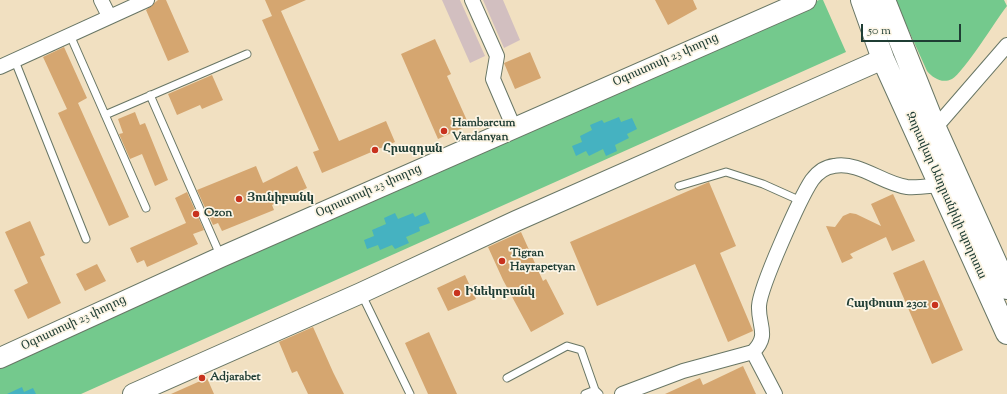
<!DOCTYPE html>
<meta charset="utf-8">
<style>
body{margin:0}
#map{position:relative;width:1007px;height:394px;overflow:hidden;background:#f1e0c1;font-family:"Sorts Mill Goudy",serif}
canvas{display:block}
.scale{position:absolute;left:861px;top:24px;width:100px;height:18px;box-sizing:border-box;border:2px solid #1f3d34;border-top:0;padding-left:5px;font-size:12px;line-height:14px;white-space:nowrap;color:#1f3d34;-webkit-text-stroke:3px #fcf5e5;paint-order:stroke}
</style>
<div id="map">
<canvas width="1007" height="394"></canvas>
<div class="scale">50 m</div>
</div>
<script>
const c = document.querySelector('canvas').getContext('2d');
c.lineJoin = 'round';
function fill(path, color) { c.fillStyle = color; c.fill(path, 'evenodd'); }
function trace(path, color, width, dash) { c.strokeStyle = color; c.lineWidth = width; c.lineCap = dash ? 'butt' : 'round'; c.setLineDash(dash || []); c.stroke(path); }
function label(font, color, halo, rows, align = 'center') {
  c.font = font + ' "Sorts Mill Goudy","Noto Serif Armenian",serif'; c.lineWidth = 3.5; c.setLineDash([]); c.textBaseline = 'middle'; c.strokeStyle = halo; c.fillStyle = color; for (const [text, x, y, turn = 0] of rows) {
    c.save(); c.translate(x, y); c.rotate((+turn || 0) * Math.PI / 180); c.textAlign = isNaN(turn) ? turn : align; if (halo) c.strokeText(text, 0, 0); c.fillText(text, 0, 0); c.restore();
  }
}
const industrial = new Path2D(`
 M442,0H460L485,56L470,63Z
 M483,0H503L520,40L504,48Z`);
const green = new Path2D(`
 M819,0H823L846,52L81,394H0V367Z
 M895,0H1004L1007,6C996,20 964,72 952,79C942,84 933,78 927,71Z`);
const water = new Path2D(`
 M619,117L621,122L632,118L637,129L627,134L629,138L615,145L617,151L606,156L603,149L589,156L586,151L576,156L572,146L582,142L580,136L592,130L590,125L602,120L604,123Z
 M425,212L430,223L419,227L420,231L406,237L409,243L395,249L392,245L380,250L378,245L367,249L364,240L374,236L372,230L386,224L384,218L395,213L398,219L413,213L415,217Z
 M22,387L24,392L33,388L36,394H7Z`);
const building = new Path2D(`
 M158,0H166L189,52L168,61L146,10Z
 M265,0H306L281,11L339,141L386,121L395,142L322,173L313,152L319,150L262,20L272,16Z
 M655,0H693L697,9L668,25Z
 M435,39L451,74L447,76L469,125L438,139L401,54Z
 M64,47L87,98L78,103L129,217L109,226L58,113L67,109L43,57Z
 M530,52L541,78L515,89L504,63Z
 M212,75L223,100L202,109L200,105L177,115L168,94Z
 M135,112L140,125L145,123L168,180L155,186L142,154L130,159L119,134L123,133L118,119Z
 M256,166L263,183L297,166L307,188L272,205L274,210L222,231L218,223L213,225L197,190Z
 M709,182L736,246L720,253L753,331L728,342L695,264L597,306L570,242Z
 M187,192L204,230L193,234L198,244L147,267L144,260L137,263L130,248L186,223L175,198Z
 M893,194L915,241L892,251L886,237L850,254L853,258L842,263L826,226L835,227L843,216L850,213L856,214L881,226L871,204Z
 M30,221L45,255L40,257L61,303L28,319L14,290L28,283L5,232Z
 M521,232L543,281L546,279L564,314L531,332L503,280L488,247Z
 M924,260L963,350L932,364L893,273Z
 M97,264L106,281L85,291L76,274Z
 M465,275L476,299L448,311L437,288Z
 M313,327L333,372L344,394H308L297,371L292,373L279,342Z
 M429,332L457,394H428L405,343Z
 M743,366L756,394H665L700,378L703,385Z
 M207,378L214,394H171Z`);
const lane = new Path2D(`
 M70,35L146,208
 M15,61L86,239
 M150,95L221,257
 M105,115L247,54
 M679,186L726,172L763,184L801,201
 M361,293L410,394
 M507,378L567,346L581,350L595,390L599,394
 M585,394L595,390`);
const street = new Path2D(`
 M101,0L109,16
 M472,0L497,56L493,79L514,128
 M0,67L147,0
 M935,128L1007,45
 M753,352L775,394
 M622,394L683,371L753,352C770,335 758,326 759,306C760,287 800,198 812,180C818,172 824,167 834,166C859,161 883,184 907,187C917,188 929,186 940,185`);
const secondary = new Path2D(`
 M0,358L221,257L806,0
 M133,394L361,293L516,221L883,59`);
const primary = new Path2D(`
 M862,0L883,59L1007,333
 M884,0L935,128L1007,288`);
const markers = [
 [444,131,4,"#c8321e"],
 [375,150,4,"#c8321e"],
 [239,199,4,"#c8321e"],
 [196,214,4,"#c8321e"],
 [502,261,4,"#c8321e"],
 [457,293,4,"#c8321e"],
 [935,305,4,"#c8321e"],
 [202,378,4,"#c8321e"]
];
const streetNames = [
 ["Օգոստոսի 23 փողոց",666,61,-24],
 ["Օգոստոսի 23 փողոց",369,192,-24],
 ["Զորավար Անդրանիկի պողոտա",945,196,66],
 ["Օգոստոսի 23 փողոց",74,324,-25]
];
const poiNames = [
 ["Hambarcum",452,124],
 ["Vardanyan",452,138],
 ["Հրազդան",383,150],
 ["Յունիբանկ",247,199],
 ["Ozon",204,214],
 ["Tigran",510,254],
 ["Hayrapetyan",510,268],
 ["Ինեկոբանկ",465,293],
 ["ՀայՓոստ 2301",927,305,"right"],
 ["Adjarabet",210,378]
];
fill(industrial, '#d2bfc0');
fill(green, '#74c98d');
fill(water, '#45b2c1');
fill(building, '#d5a670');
trace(lane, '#687665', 9);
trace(street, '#687665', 16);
trace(secondary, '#687665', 22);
trace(primary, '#687665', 24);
trace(lane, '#fff', 7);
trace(street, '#fff', 14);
trace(secondary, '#fff', 20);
trace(primary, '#fff', 22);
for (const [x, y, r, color] of markers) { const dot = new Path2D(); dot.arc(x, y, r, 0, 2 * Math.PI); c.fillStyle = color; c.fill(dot); trace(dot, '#fcf5e5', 1.5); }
label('12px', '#1f3d34', '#fcf5e5', streetNames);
label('bold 12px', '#1f3d34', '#fcf5e5', poiNames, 'left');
</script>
